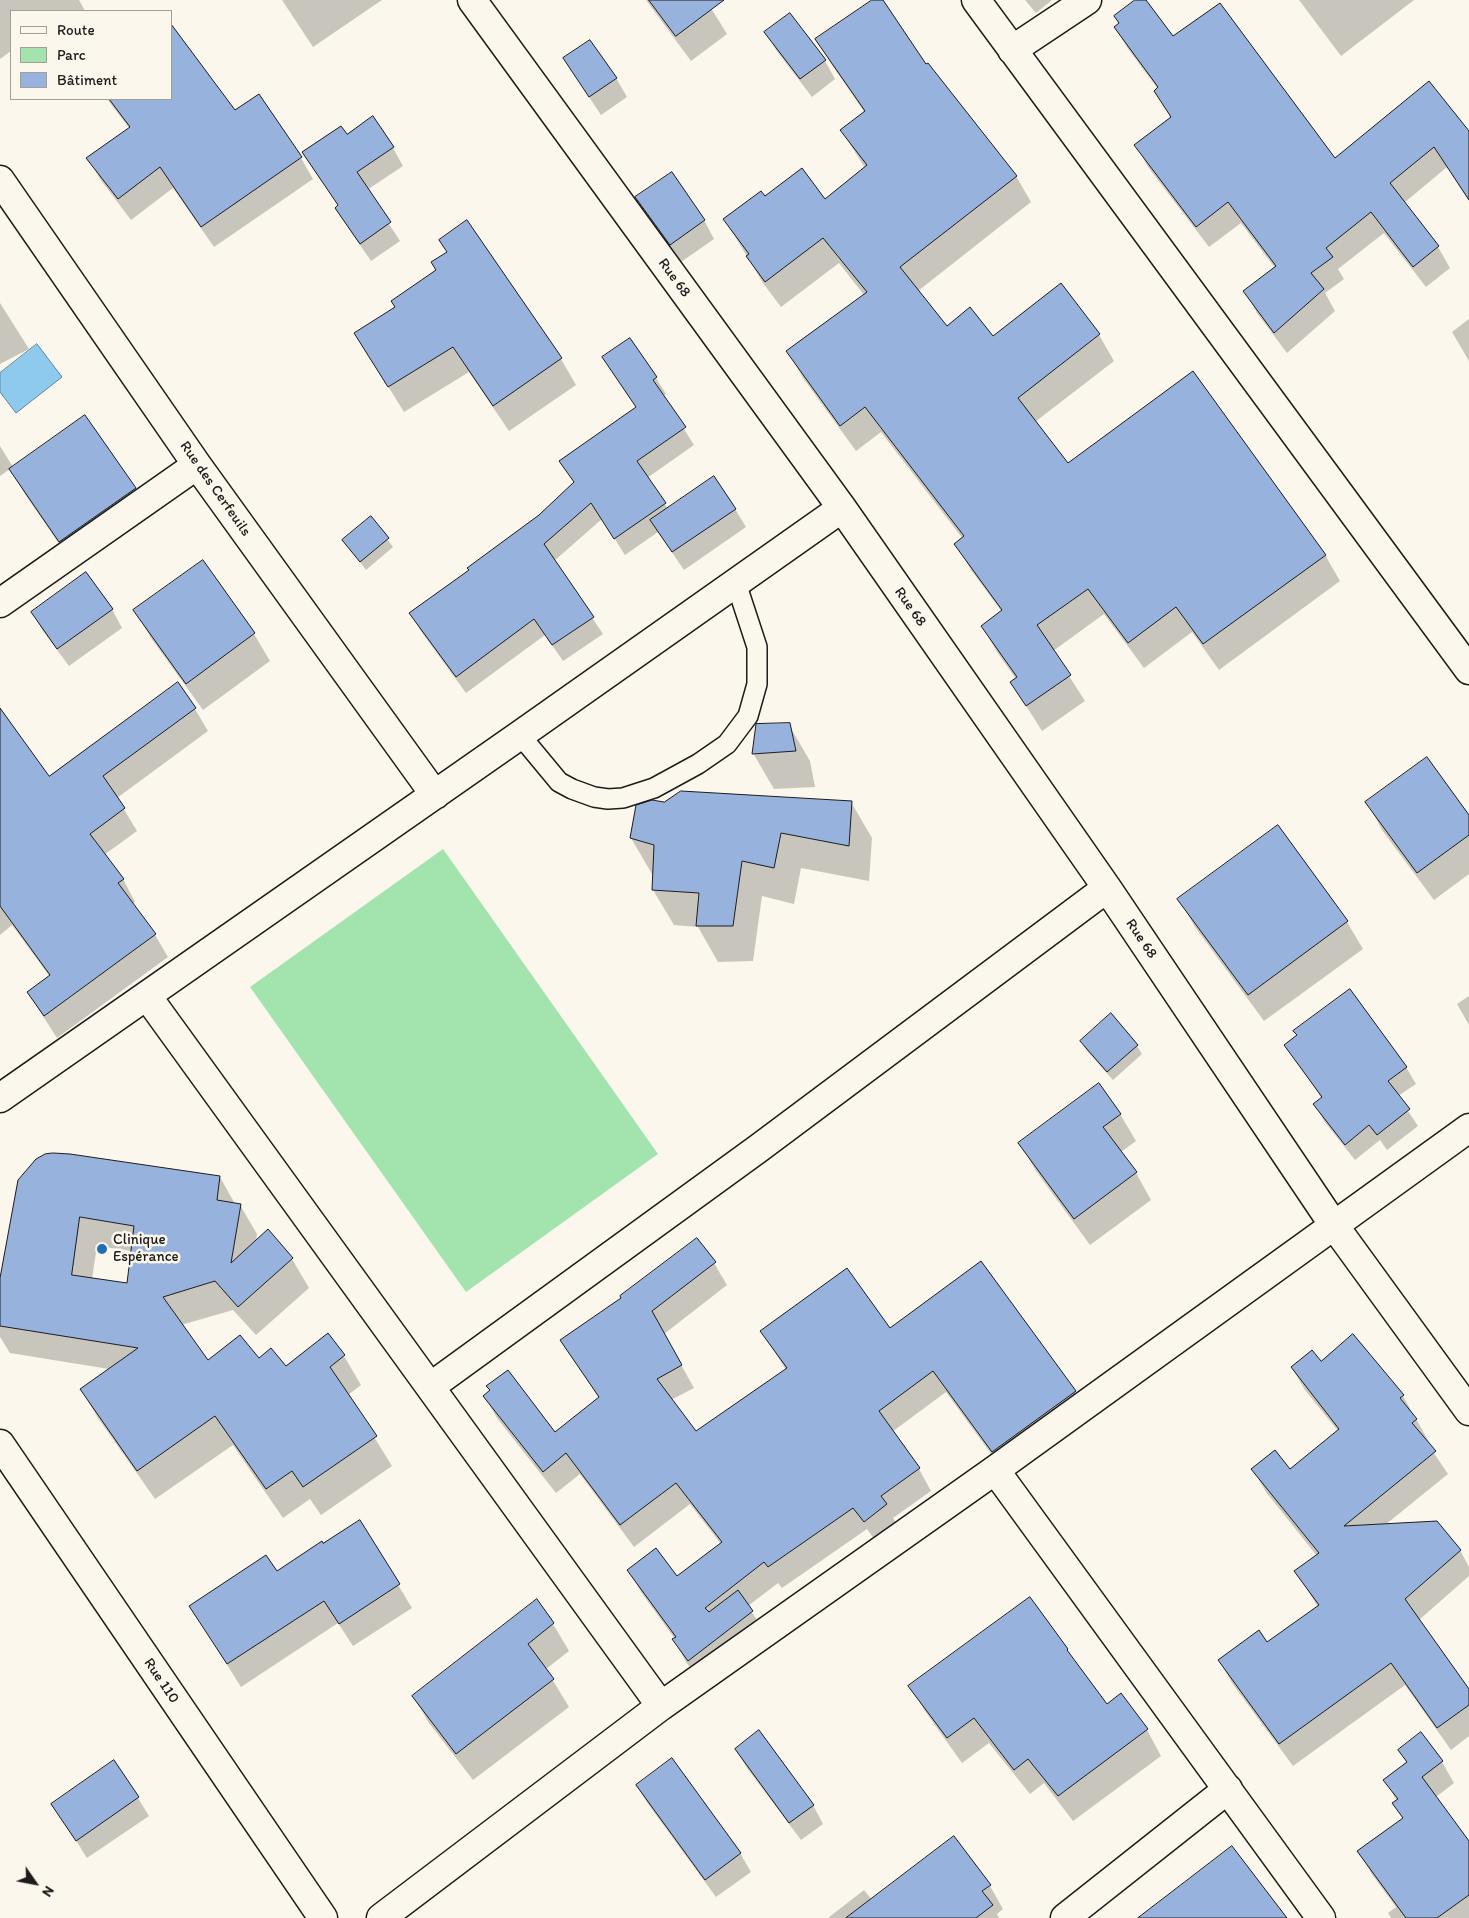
<!DOCTYPE html>
<meta charset="utf-8">
<style>
body{margin:0}
#map{position:relative;width:1469px;height:1918px;overflow:hidden;background:#fbf7ec;font-family:Itim,sans-serif}
canvas{display:block}
.legend{position:absolute;left:10px;top:10px;width:162px;height:90px;box-sizing:border-box;background:#fbf7ec;border:1px solid #a29f99;margin:0;padding:6px 9px;list-style:none;font-size:15px;color:#1c1c1c}
.legend li{display:flex;align-items:center;gap:10px;height:25px}
.legend b{width:25px;border:1px solid #a29f99}
.north{position:absolute;left:10px;top:1858px;width:50px;height:50px;-webkit-text-stroke:4px #fbf7ec;paint-order:stroke;rotate:123deg;font-size:14px;font-weight:700;line-height:20px;text-align:center;color:#1c1c1c}
.north::after{content:'';display:block;margin:auto;width:18px;height:22px;background:#1c1c1c;clip-path:polygon(50% 0,100% 100%,50% 72%,0 100%)}
</style>
<div id="map">
<canvas width="1469" height="1918"></canvas>
<ul class="legend">
<li><b style="height:6px;background:#fbf7ec"></b>Route</li>
<li><b style="height:14px;background:#a3e4ae"></b>Parc</li>
<li><b style="height:14px;background:#98b2de"></b>Bâtiment</li>
</ul>
<div class="north">N</div>
</div>
<script>
const c = document.querySelector('canvas').getContext('2d');
c.lineJoin = 'round';
function fill(path, color) { c.fillStyle = color; c.fill(path, 'evenodd'); }
function trace(path, color, width, dash) { c.strokeStyle = color; c.lineWidth = width; c.lineCap = dash ? 'butt' : 'round'; c.setLineDash(dash || []); c.stroke(path); }
function label(font, color, halo, rows, align = 'center') {
  c.font = font + ' Itim,sans-serif'; c.lineWidth = 5; c.setLineDash([]); c.textBaseline = 'middle'; c.strokeStyle = halo; c.fillStyle = color; for (const [text, x, y, turn = 0] of rows) {
    c.save(); c.translate(x, y); c.rotate((+turn || 0) * Math.PI / 180); c.textAlign = isNaN(turn) ? turn : align; if (halo) c.strokeText(text, 0, 0); c.fillText(text, 0, 0); c.restore();
  }
}
const green = new Path2D(`
 M443,849L658,1154L466,1292L250,987Z`);
const water = new Path2D(`
 M37,344L62,377L16,413L0,392V373Z`);
const shadow = new Path2D(`
 M0,0H79L85,11H11V51L0,59Z
 M282,0H382L313,47Z
 M646,0H706L727,34L691,61Z
 M874,0H882L926,66L1016,176L1031,202L918,291L947,328L992,338L1060,285L1099,335L1114,361L1035,422L1067,465L1325,555L1340,581L1219,670L1192,632L1144,668L1104,614L1053,651L1085,701L1042,731L1011,682L1016,679L997,652L982,626L1002,612L971,570L956,544L963,539L881,432L856,451L803,378L788,352L864,295L839,263L781,307L763,283L725,220L765,198L825,201L865,168L841,130L865,113L832,65L817,39Z
 M1025,0H1052L1036,13Z
 M1138,0H1144L1172,38L1335,159L1469,133V201L1447,167L1404,203L1438,247L1450,268L1426,287L1384,233L1338,269L1344,279L1325,293L1335,311L1287,353L1257,313L1245,291L1275,268L1241,223L1209,247L1148,167L1136,145L1172,118L1155,91L1158,89L1128,49L1115,27L1120,24Z
 M1299,0H1414L1341,56Z
 M790,15L825,61L835,79L812,97L776,50L766,32Z
 M564,59L616,78L627,97L601,115Z
 M259,96L301,158L313,179L214,247L173,188L131,220L100,179L88,158L130,129L107,99H171L234,112Z
 M346,135L393,148L403,166L367,190L400,241L371,261L347,226L336,208L339,206L315,171Z
 M637,198L704,220L714,239L681,262L647,216Z
 M437,270L561,359L576,385L509,431L469,372L404,412L371,359L396,308Z
 M0,303L29,349L0,364Z
 M1469,319V361L1452,332Z
 M614,374L656,378L666,394L663,396L694,445L647,478L668,509H735L746,527L684,570L658,532L625,555L602,519L554,561L603,634L563,661L545,635L466,693L420,630L411,613L470,570L540,516L575,484L561,461L637,408Z
 M84,417L135,489L151,516L76,568L26,496L10,469L0,476V446L13,467Z
 M371,517L393,547L366,570L344,540Z
 M202,561L254,634L270,661L203,710L151,638L135,611Z
 M112,609L122,628L69,666L43,631L33,613Z
 M178,684L195,709L208,731L117,798L137,831L104,855L123,879L135,902L132,904L155,935L168,957L57,1038L28,993L50,977L12,925L0,935V710L49,778Z
 M789,725L810,761L815,787L774,789L753,753Z
 M851,802L872,838L869,881L801,868L794,904L762,896L753,961L718,962L698,927L674,925L653,890L654,874H652L631,838L665,804Z
 M1367,802L1469,817V874L1434,900L1382,830Z
 M1278,827L1347,922L1363,949L1264,1021L1195,927L1179,899Z
 M1469,996V1025L1457,1004Z
 M1298,1036L1406,1067L1416,1084L1398,1096L1418,1126L1387,1150L1380,1140L1355,1160L1324,1121L1315,1104L1322,1099L1286,1045Z
 M1081,1041L1137,1046L1142,1054L1113,1080L1086,1050Z
 M1120,1114L1136,1141L1121,1152L1136,1173L1151,1200L1090,1245L1036,1171L1020,1143Z
 M220,1177L235,1204L240,1205L257,1234L256,1242L268,1231L292,1259L309,1288L256,1335L233,1310L181,1325L208,1362L258,1359L286,1368L328,1334L344,1356L361,1385L348,1395L392,1466L321,1515L310,1499L283,1518L233,1445L155,1499L98,1418L81,1389L109,1369L10,1353L0,1337V1285L17,1192ZM97,1246L132,1251L128,1285L92,1279Z
 M714,1263L727,1285L664,1334L694,1388L671,1400L696,1433L786,1370L762,1332L890,1329L1075,1392L1087,1414L1005,1473L946,1392L892,1432L919,1469L931,1491L893,1518L898,1527L877,1543L867,1529L782,1588L778,1583L748,1606L765,1633L702,1682L686,1662L674,1640L675,1639L641,1592L628,1570L676,1578L721,1544L690,1504L634,1547L580,1474L556,1493L497,1418L484,1396L490,1391L488,1386L555,1434L599,1398L562,1341Z
 M1321,1362L1403,1396L1429,1442L1427,1443L1448,1474L1385,1525L1460,1550L1469,1567V1576L1419,1620L1469,1691V1736L1451,1750L1405,1685L1293,1766L1232,1683L1219,1660L1267,1643L1318,1607L1296,1572L1317,1556L1266,1492L1253,1470L1290,1471L1338,1431L1305,1390L1292,1368Z
 M360,1522L412,1608L353,1646L338,1623L241,1687L190,1606L276,1573Z
 M536,1601L553,1624L569,1651L546,1669L569,1707L473,1780L429,1723L413,1696Z
 M1067,1650L1107,1705L1147,1730L1161,1756L1073,1821L1044,1783L1030,1794L989,1743L962,1763L925,1711L910,1686Z
 M736,1750L813,1805L823,1824L801,1840L747,1768Z
 M1400,1750L1442,1762L1454,1783L1436,1797L1469,1844V1918H1391L1388,1913L1396,1907L1371,1873L1359,1851L1403,1819L1394,1804L1397,1801L1385,1780L1407,1763Z
 M637,1786L740,1853L751,1872L716,1897L648,1804Z
 M138,1798L149,1816L87,1858L53,1804Z
 M990,1886L1003,1909L997,1914L999,1918H828L864,1890L872,1900Z`);
const building = new Path2D(`
 M649,0H724L676,36Z
 M872,0H883L926,64L928,63L1017,176L900,267L947,326L970,307L993,336L1061,283L1100,334L1018,398L1068,463L1193,371L1326,555L1203,644L1176,607L1128,643L1088,589L1037,625L1071,675L1026,706L1010,682L1017,677L981,626L1002,610L954,544L964,536L865,407L840,426L786,351L867,292L823,238L765,282L746,256L749,254L723,219L761,191L765,196L802,168L825,199L867,165L840,130L865,111L815,39Z
 M1135,0H1146L1173,36L1220,3L1335,158L1429,81L1469,131V200L1434,147L1390,183L1439,246L1413,267L1371,212L1326,248L1333,257L1311,273L1324,289L1274,333L1243,291L1276,266L1228,202L1196,227L1134,145L1171,117L1154,91L1158,87L1114,27L1119,23L1114,16Z
 M790,13L826,60L800,79L764,32Z
 M171,24L235,110L259,94L302,157L201,227L160,167L118,199L86,158L130,127L109,99H171Z
 M590,40L617,78L589,97L563,58Z
 M373,116L394,147L357,172L391,222L360,244L335,208L338,205L302,152L341,126L347,134Z
 M672,172L705,220L670,245L635,197Z
 M467,220L562,358L493,406L453,347L388,387L354,333L395,307L391,301L436,270L431,262L447,252L439,240Z
 M630,338L657,377L653,380L686,427L637,461L666,503L614,539L591,503L544,544L594,617L552,645L534,619L456,677L409,613L469,570L467,568L539,515L574,482L559,461L636,407L602,357Z
 M85,415L136,488L59,542L9,469Z
 M714,476L736,509L672,552L650,520Z
 M371,516L389,538L360,562L342,540Z
 M203,560L255,633L186,684L133,610Z
 M86,572L113,609L57,649L31,612Z
 M178,682L196,708L103,776L125,808L90,834L124,879L118,883L156,934L44,1016L27,992L50,975L0,906V708L49,776Z
 M790,723L796,751L752,754L756,724Z
 M1427,757L1469,815V835L1417,873L1365,802Z
 M681,791L852,801L849,846L781,833L774,868L742,861L733,926H696L699,893L652,890L654,845L630,838L636,805L652,800L664,802Z
 M1278,825L1348,921L1248,995L1177,899Z
 M1350,989L1407,1067L1388,1081L1410,1109L1377,1135L1369,1125L1345,1145L1313,1104L1322,1097L1284,1045L1297,1035L1293,1031Z
 M1111,1013L1138,1045L1107,1072L1080,1041Z
 M1099,1083L1121,1114L1103,1127L1137,1172L1074,1219L1018,1143Z
 M53,1153L70,1154L220,1176L217,1200L241,1204L231,1263L268,1229L293,1258L238,1307L215,1281L163,1297L208,1360L240,1335L259,1358L271,1348L286,1366L328,1333L345,1355L330,1367L377,1436L303,1487L292,1471L266,1489L215,1416L137,1471L80,1389L138,1348L0,1326V1278L18,1180L36,1159L45,1154ZM80,1217L134,1226L127,1283L72,1275Z
 M697,1238L716,1262L652,1311L682,1365L657,1379L696,1431L787,1368L760,1331L847,1268L890,1328L981,1261L1076,1391L992,1452L933,1371L879,1411L920,1468L881,1496L887,1504L864,1522L853,1508L768,1567L764,1562L705,1608L709,1612L738,1590L753,1611L688,1661L672,1639L676,1637L627,1570L656,1548L677,1576L722,1542L676,1483L620,1525L566,1453L543,1472L483,1396L490,1390L486,1386L508,1370L555,1432L599,1397L560,1340L621,1298L620,1296Z
 M1353,1334L1404,1395L1400,1398L1417,1419L1412,1423L1436,1451L1344,1526L1437,1521L1461,1550L1405,1599L1469,1689V1705L1437,1728L1391,1663L1279,1744L1218,1660L1259,1630L1267,1642L1319,1605L1294,1571L1319,1553L1251,1469L1275,1450L1290,1469L1339,1429L1291,1367L1312,1350L1321,1361Z
 M360,1520L400,1584L339,1624L324,1601L227,1664L189,1606L266,1555L277,1571L322,1541L323,1543Z
 M1030,1597L1068,1649L1067,1650L1107,1704L1121,1693L1148,1729L1058,1796L1028,1759L1014,1770L974,1718L947,1738L908,1686Z
 M537,1599L554,1623L528,1644L554,1679L456,1754L412,1696Z
 M759,1730L814,1805L789,1823L735,1749Z
 M1421,1732L1443,1761L1422,1777L1469,1841V1895L1437,1918H1406L1357,1851L1403,1818L1392,1803L1398,1799L1383,1780L1407,1762L1398,1750Z
 M672,1758L741,1853L705,1880L636,1785Z
 M114,1760L139,1797L76,1841L51,1804Z
 M954,1836L991,1885L982,1891L993,1905L976,1918H846Z
 M1232,1846L1287,1918H1138Z`);
const service = new Path2D(`
 M520,735L559,782L572,789L594,797L608,799L623,798L654,788L698,764L727,744L748,716L757,684V647L736,583`);
const minor = new Path2D(`
 M472,0L842,508L1107,888L1333,1224L1469,1411
 M976,0L1469,670
 M1012,50L1087,0
 M0,180L197,465L435,795
 M0,603L197,465
 M147,996L661,1706
 M0,1098L520,735L842,508
 M430,1387L759,1148L1107,888
 M0,1444L323,1918
 M995,1470L1321,1918
 M381,1918L661,1706L995,1470L1469,1128
 M1065,1918L1228,1789`);
const markers = [
 [102,1249,6,"#1f6fb2"]
];
const streetNames = [
 ["Rue 68",674,278,54],
 ["Rue des Cerfeuils",215,489,55],
 ["Rue 68",910,607,55],
 ["Rue 68",1141,939,56],
 ["Rue 110",161,1681,56]
];
const poiNames = [
 ["Clinique",113,1240],
 ["Espérance",113,1257]
];
fill(green, '#a3e4ae');
fill(water, '#8dcaed');
trace(water, '#608499', 1);
fill(shadow, '#0003');
fill(building, '#98b2de');
trace(building, '#1c1c1c', 1);
trace(service, '#1c1c1c', 22);
trace(minor, '#1c1c1c', 31);
trace(service, '#fbf7ec', 19);
trace(minor, '#fbf7ec', 28);
for (const [x, y, r, color] of markers) { const dot = new Path2D(); dot.arc(x, y, r, 0, 2 * Math.PI); c.fillStyle = color; c.fill(dot); trace(dot, '#fbf7ec', 2); }
label('15px', '#1c1c1c', '#fbf7ec', streetNames);
label('15px', '#1c1c1c', '#fbf7ec', poiNames, 'left');
</script>
